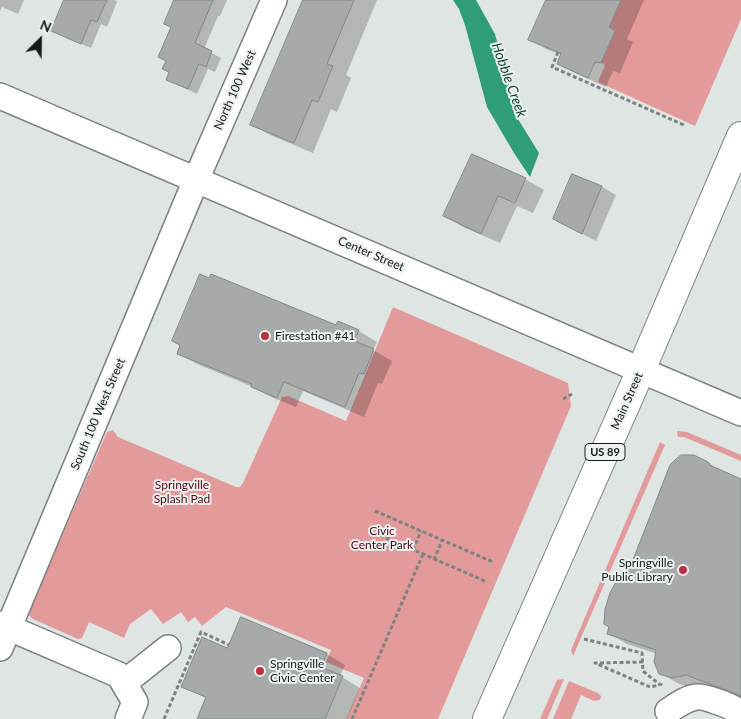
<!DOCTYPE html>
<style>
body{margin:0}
#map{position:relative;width:741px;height:719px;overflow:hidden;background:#dfe5e2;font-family:Lato,sans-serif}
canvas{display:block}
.north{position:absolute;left:15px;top:15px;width:50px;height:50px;-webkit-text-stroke:4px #ecf2ef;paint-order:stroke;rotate:23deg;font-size:14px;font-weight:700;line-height:20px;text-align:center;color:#171918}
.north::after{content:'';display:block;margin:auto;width:18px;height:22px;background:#171918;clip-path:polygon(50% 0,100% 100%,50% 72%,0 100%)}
</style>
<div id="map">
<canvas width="741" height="719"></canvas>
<div class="north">N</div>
</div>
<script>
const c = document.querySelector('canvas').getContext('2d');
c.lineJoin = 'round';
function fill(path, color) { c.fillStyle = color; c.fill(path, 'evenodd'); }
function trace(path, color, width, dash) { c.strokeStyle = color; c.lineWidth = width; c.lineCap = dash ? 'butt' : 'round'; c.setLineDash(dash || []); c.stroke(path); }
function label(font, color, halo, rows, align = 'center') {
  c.font = font + ' Lato,sans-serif'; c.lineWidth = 4; c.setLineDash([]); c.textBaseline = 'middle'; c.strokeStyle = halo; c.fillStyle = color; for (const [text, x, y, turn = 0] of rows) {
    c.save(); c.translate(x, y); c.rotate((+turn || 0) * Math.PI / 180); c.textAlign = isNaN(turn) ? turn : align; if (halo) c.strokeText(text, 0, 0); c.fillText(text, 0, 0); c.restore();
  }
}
const green = new Path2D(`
 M621,0H741V19L695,126L598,82L605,65L601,63L615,31L609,27Z
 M393,307L568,383L571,406L438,719H346L364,678L326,662L331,650L226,607L202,626L195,617L188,622L181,612L163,624L151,609L130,624L124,638L89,622L82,638L78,639L33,619L28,614L107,432L113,430L118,437L236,487H240L243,483L282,397L288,396L346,421Z
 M677,431L687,432L741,455V461L684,437H678Z
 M660,442L665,445L573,656L571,650Z
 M564,679L547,719H540L557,680Z
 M569,681L598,693L601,696L600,700L594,701L581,695L571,719H553Z`);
const water = new Path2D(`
 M453,0H476L495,34L518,119L539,153L530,177L514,153L487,107L465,25L459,9Z`);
const shadow = new Path2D(`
 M0,0H24L18,14L2,7L0,11Z
 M65,0H115L117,2L107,27L101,24L91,48L62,36L52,30Z
 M176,0H227L220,16H218L204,49L221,58L215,72L208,69L197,94L167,79L170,73L167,61Z
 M304,0H377L346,75L351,78L337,112L331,109L313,153L270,135L252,125Z
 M547,0H644L627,39L633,42L620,73L613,71L606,87L577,74L558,64L562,55L548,50L530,40Z
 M573,176L602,187L616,195L596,241L554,219Z
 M525,179L544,190L533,213L517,206L500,243L463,227L445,216Z
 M338,322L359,331L377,342L373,350L392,361L382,384L378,383L364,417L303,391L296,407L271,397L253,387L197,364L178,353L336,327Z
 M724,473L741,481V698L705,685L692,688L679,684L660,673L657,654L627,644L608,633Z
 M242,618L327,654L345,665L340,676L360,688L347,719H198L207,699L183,686L228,650Z`);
const building = new Path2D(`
 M64,0H107L97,22L91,20L81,44L51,31Z
 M174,0H213L195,43L212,51L206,67L199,64L188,89L166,80L169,72L162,69L166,61L158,57L171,27L164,24Z
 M303,0H354L327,64L333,66L318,102L312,100L294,143L250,125Z
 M546,0H621L609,27L615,31L601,63L595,62L588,78L557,64L561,53L528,40Z
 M472,154L526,178L515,203L498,196L481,234L443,216Z
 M572,174L602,186L582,234L553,219Z
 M200,274L209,278L211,274L336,325L338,321L359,330L354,341L374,349L364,374L359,373L345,407L284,382L277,398L251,387L252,384L177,354L180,345L172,341Z
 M681,455H694L708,462L712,466L741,479V696L726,690L686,675L672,678L659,674L654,662L656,650L607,634L609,627L604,624L605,609L610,593L619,576L631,565L670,465Z
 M241,617L327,653L321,667L343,676L325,719H197L206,697L181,687L202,637L227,648Z`);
const path = new Path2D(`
 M558,52L552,67L684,125
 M563,399L572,394
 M375,511L493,562
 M368,530L485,581
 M413,550L421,531
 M434,560L442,540
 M584,639L642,653L643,671L659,684L664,685
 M643,662L595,663L650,687L659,685
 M164,719L201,632L229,645
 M352,719L423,554`);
const minor = new Path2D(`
 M0,96L741,413
 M0,624L119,675L135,702L128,719
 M0,648L196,180L274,0
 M124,683L168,648
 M668,711C676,706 686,698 697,697C704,696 728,705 734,709C738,712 740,715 741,719`);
const major = new Path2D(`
 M487,719L641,370L741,136`);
const markers = [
 [265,336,5,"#be2d41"],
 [683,570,5,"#be2d41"],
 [260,671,5,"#be2d41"]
];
const shields = [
 [605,452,40]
];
const shieldNames = [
 ["US 89",605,452]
];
const streetNames = [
 ["North 100 West",235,90,-66],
 ["Center Street",371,254,23],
 ["Main Street",627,401,-66],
 ["South 100 West Street",98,414,-67]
];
const poiNames = [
 ["Firestation #41",275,336],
 ["Springville",673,563,"right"],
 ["Public Library",673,577,"right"],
 ["Springville",270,664],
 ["Civic Center",270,678]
];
const parkNames = [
 ["Springville",182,485],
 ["Splash Pad",182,499],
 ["Civic",382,531],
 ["Center Park",382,545]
];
const waterNames = [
 ["Hobble Creek",509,80,70]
];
fill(green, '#e39a9b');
fill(water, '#309d79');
fill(shadow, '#0003');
fill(building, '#a6aba9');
trace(building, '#838886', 1);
trace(minor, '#7e8380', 28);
trace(major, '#7e8380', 30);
trace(path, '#7e8280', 3, [4, 2.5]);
trace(minor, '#fff', 25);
trace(major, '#fff', 28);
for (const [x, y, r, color] of markers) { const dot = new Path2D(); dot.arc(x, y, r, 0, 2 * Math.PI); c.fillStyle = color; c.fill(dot); trace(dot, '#ecf2ef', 2); }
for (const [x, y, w] of shields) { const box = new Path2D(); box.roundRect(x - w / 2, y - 8.5, w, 17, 4); c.fillStyle = '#ecf2ef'; c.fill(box); trace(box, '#171918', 1); }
label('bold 11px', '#171918', null, shieldNames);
label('12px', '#171918', '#ecf2ef', streetNames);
label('12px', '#171918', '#ecf2ef', poiNames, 'left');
label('12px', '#590516', '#ecf2ef', parkNames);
label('italic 14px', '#124030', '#ecf2ef', waterNames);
</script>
